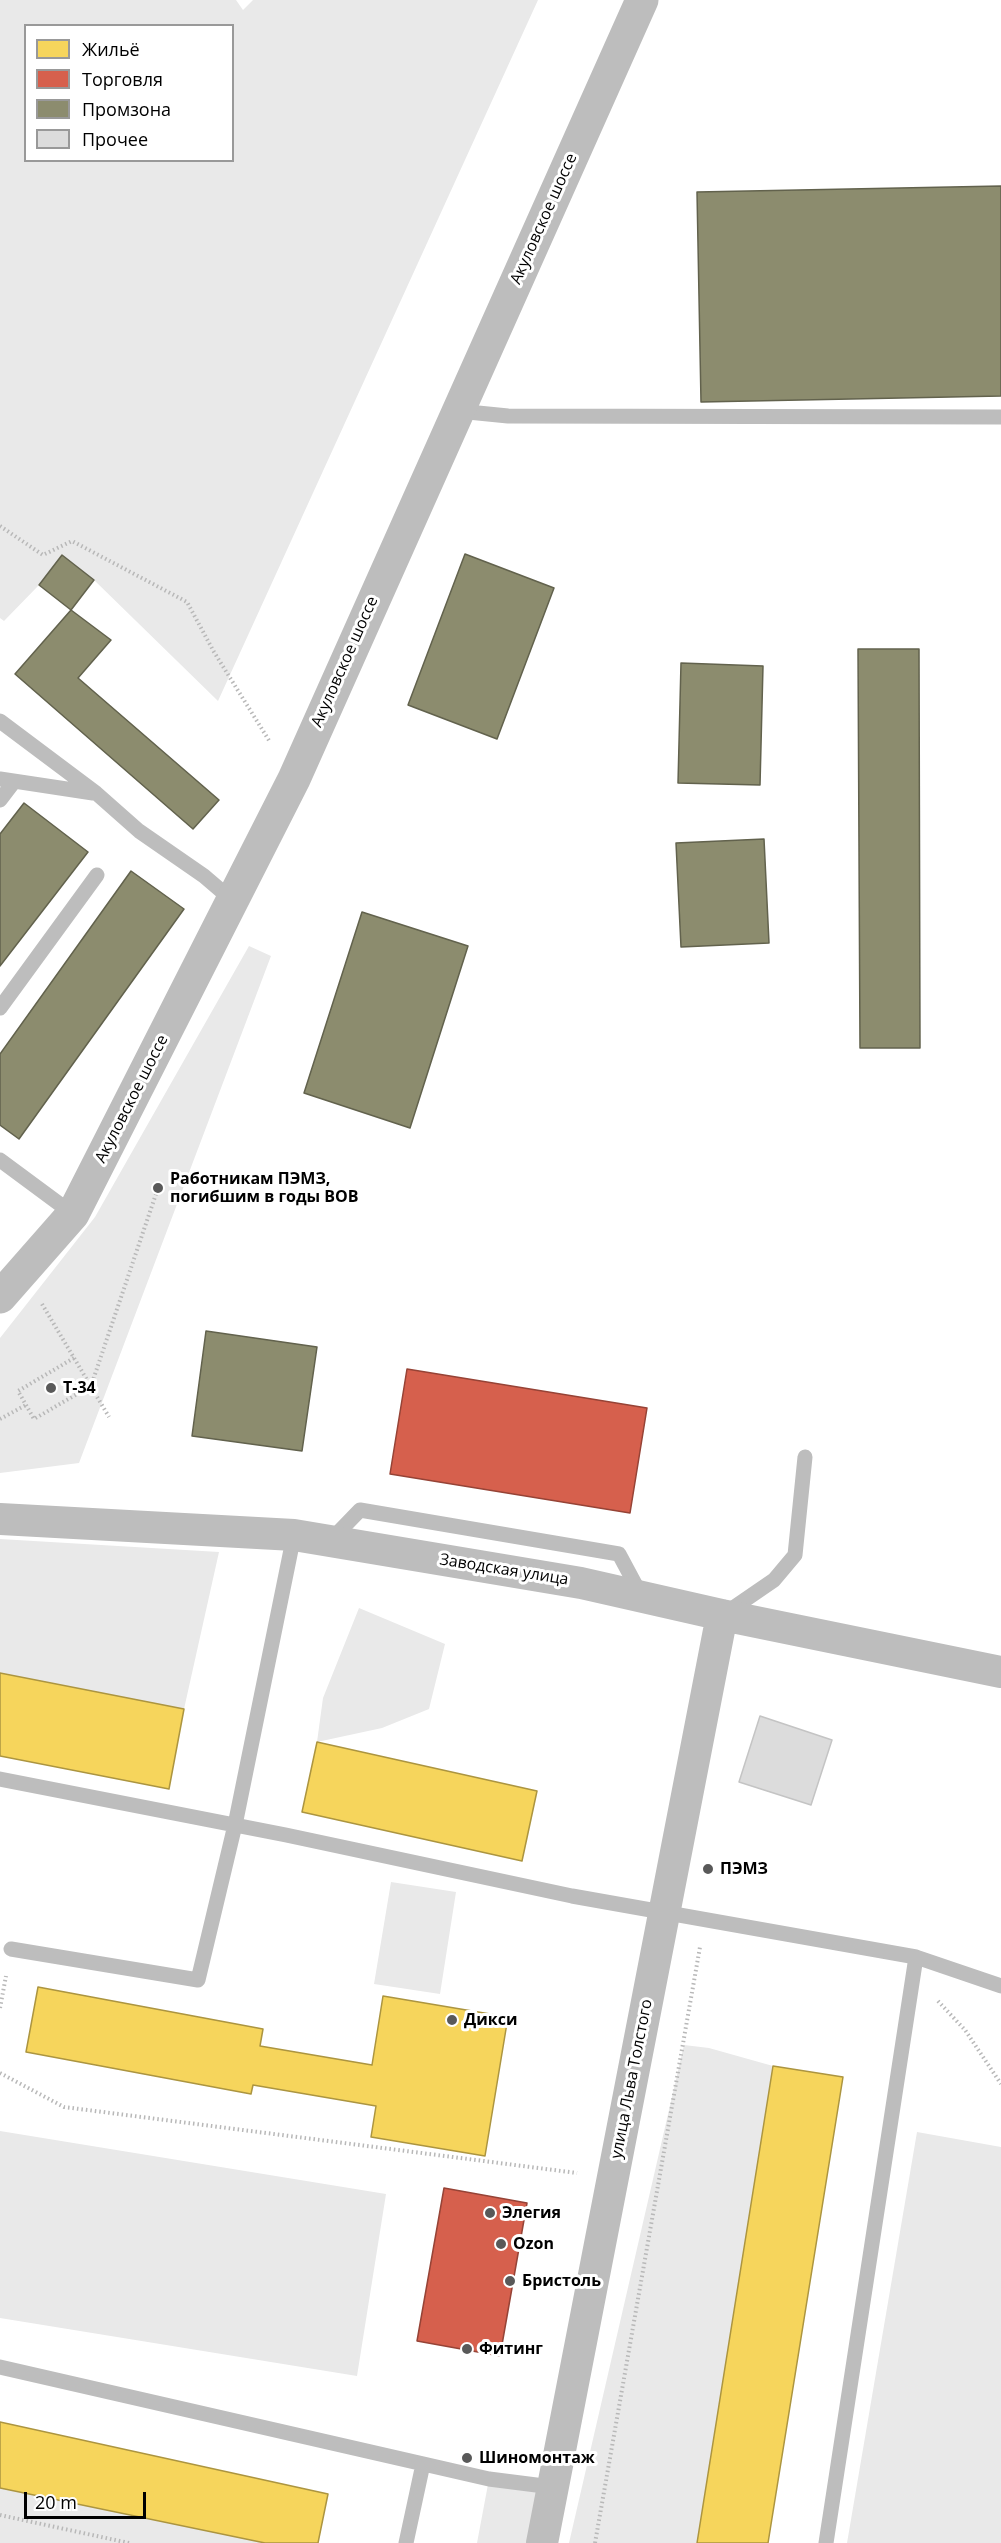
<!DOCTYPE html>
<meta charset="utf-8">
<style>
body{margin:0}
#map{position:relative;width:1001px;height:2543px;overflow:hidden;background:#fff;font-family:"Open Sans",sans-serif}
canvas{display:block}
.legend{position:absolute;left:24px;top:24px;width:210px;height:138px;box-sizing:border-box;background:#fff;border:2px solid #999;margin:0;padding:8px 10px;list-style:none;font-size:18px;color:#000}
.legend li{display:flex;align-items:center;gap:12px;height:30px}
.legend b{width:30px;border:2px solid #999}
.scale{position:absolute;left:24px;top:2492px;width:122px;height:27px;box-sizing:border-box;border:3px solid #000;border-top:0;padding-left:8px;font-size:18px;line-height:21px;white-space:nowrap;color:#000;-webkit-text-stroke:4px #fff;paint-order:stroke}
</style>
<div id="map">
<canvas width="1001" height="2543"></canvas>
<ul class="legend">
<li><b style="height:16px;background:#f6d55c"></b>Жильё</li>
<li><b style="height:16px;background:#d6604d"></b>Торговля</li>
<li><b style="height:16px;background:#8c8c6e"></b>Промзона</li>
<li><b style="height:16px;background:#dcdcdc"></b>Прочее</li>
</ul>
<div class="scale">20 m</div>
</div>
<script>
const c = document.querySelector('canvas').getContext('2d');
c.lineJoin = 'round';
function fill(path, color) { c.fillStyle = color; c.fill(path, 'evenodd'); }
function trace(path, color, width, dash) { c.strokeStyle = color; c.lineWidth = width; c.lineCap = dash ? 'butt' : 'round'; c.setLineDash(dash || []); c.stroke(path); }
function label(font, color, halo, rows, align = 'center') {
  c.font = font + ' "Open Sans",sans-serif'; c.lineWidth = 6; c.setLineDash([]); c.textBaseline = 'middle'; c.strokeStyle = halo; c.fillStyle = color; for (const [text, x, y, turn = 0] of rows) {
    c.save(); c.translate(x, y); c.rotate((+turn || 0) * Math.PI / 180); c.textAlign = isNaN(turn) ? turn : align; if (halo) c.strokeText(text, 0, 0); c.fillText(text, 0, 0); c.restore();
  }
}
const green = new Path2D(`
 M0,0H236L243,10L253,0H538L218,701L94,580L62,556L39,585L4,621L0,618ZM26,26H232V160H26Z
 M249,946L271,956L79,1463L0,1473V1338L95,1217Z
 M0,1539L219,1552L184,1709L0,1673Z
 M359,1608L445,1644L429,1709L382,1728L317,1742L323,1698Z
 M391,1882L456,1892L440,1994L374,1984Z
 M684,2045L709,2048L773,2066L697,2543H569Z
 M0,2131L386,2194L357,2376L0,2318Z
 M917,2132L1001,2147V2543H847Z
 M489,2479L552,2487L542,2543H477Z
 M0,2488L265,2543H0Z`);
const homes = new Path2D(`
 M0,1673L184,1709L169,1789L0,1756Z
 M317,1742L537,1791L522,1861L302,1812Z
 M38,1987L263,2029L260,2046L372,2065L383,1996L508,2017L485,2156L371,2137L376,2106L253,2085L251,2094L26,2052Z
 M773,2066L843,2077L768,2543H697Z
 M0,2422L328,2494L318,2543H265L0,2488Z`);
const shops = new Path2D(`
 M407,1369L647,1408L630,1513L390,1474Z
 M444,2188L527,2203L500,2356L417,2341Z`);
const industry = new Path2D(`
 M1001,186V396L701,402L697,192Z
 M465,554L554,588L497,739L408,705Z
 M62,555L94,580L71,610L39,585Z
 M71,610L111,640L78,678L219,800L193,829L15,674Z
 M858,649H919L920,1048H860Z
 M681,663L763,666L760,785L678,783Z
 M24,803L88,852L0,966V834Z
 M764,839L769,943L681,947L676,843Z
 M131,871L184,909L19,1139L0,1125V1054Z
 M362,912L468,946L410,1128L304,1093Z
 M206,1331L317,1347L302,1451L192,1436Z`);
const building = new Path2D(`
 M760,1716L832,1740L811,1805L739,1782Z`);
const path = new Path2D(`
 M0,526L43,555L72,541L187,602L214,652L270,742
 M42,1304L109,1417
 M74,1358L18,1391L34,1419L91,1386L158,1188
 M0,1419L26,1405
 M938,2001L965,2030L1001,2084
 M0,2008L6,1976
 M0,2073L64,2107L577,2173
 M0,2515L129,2543
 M595,2543L700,1947`);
const service = new Path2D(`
 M458,411L508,416L1001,417
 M0,721L96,793L139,831L204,876L232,900
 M0,779L93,793
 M0,800L13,783
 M0,1008L97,875
 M0,1160L73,1214
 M330,1541L360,1510L619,1554L642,1597
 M723,1615L774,1580L795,1555L805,1457
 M0,1779L286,1835L572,1896L916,1957L826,2543
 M11,1949L198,1980L235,1825L294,1535
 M916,1957L1001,1986
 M0,2367L489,2479L552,2487
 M406,2543L423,2464`);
const minor = new Path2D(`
 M0,1519L294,1535L581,1583L722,1615L1001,1672
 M542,2543L722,1615`);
const tertiary = new Path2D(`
 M0,1297L73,1214L294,779L642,0`);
const markers = [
 [158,1188,6,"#595959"],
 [51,1388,6,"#595959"],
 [708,1869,6,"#595959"],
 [452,2020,6,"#595959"],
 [490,2213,6,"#595959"],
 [501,2244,6,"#595959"],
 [510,2281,6,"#595959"],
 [467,2349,6,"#595959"],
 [467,2458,6,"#595959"]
];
const streetNames = [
 ["Акуловское шоссе",544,219,-66],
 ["Акуловское шоссе",345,662,-66],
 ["Акуловское шоссе",132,1099,-63],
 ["Заводская улица",504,1570,9],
 ["улица Льва Толстого",632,2079,-79]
];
const poiNames = [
 ["Работникам ПЭМЗ,",170,1179],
 ["погибшим в годы ВОВ",170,1197],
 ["Т-34",63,1388],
 ["ПЭМЗ",720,1869],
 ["Дикси",464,2020],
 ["Элегия",502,2213],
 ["Ozon",513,2244],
 ["Бристоль",522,2281],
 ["Фитинг",479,2349],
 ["Шиномонтаж",479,2458]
];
fill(green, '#e9e9e9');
fill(homes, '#f6d55c');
trace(homes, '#ac9540', 1.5);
fill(shops, '#d6604d');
trace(shops, '#964336', 1.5);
fill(industry, '#8c8c6e');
trace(industry, '#62624d', 1.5);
fill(building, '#dcdcdc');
trace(building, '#c4c4c4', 1.5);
trace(path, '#b8b8b8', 4, [1.5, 3]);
trace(service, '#bdbdbd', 15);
trace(minor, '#bdbdbd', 32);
trace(tertiary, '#bdbdbd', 33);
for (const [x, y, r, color] of markers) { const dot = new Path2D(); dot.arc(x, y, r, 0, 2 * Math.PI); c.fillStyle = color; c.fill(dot); trace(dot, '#fff', 2); }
label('16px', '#000', '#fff', streetNames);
label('bold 16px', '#000', '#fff', poiNames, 'left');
</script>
